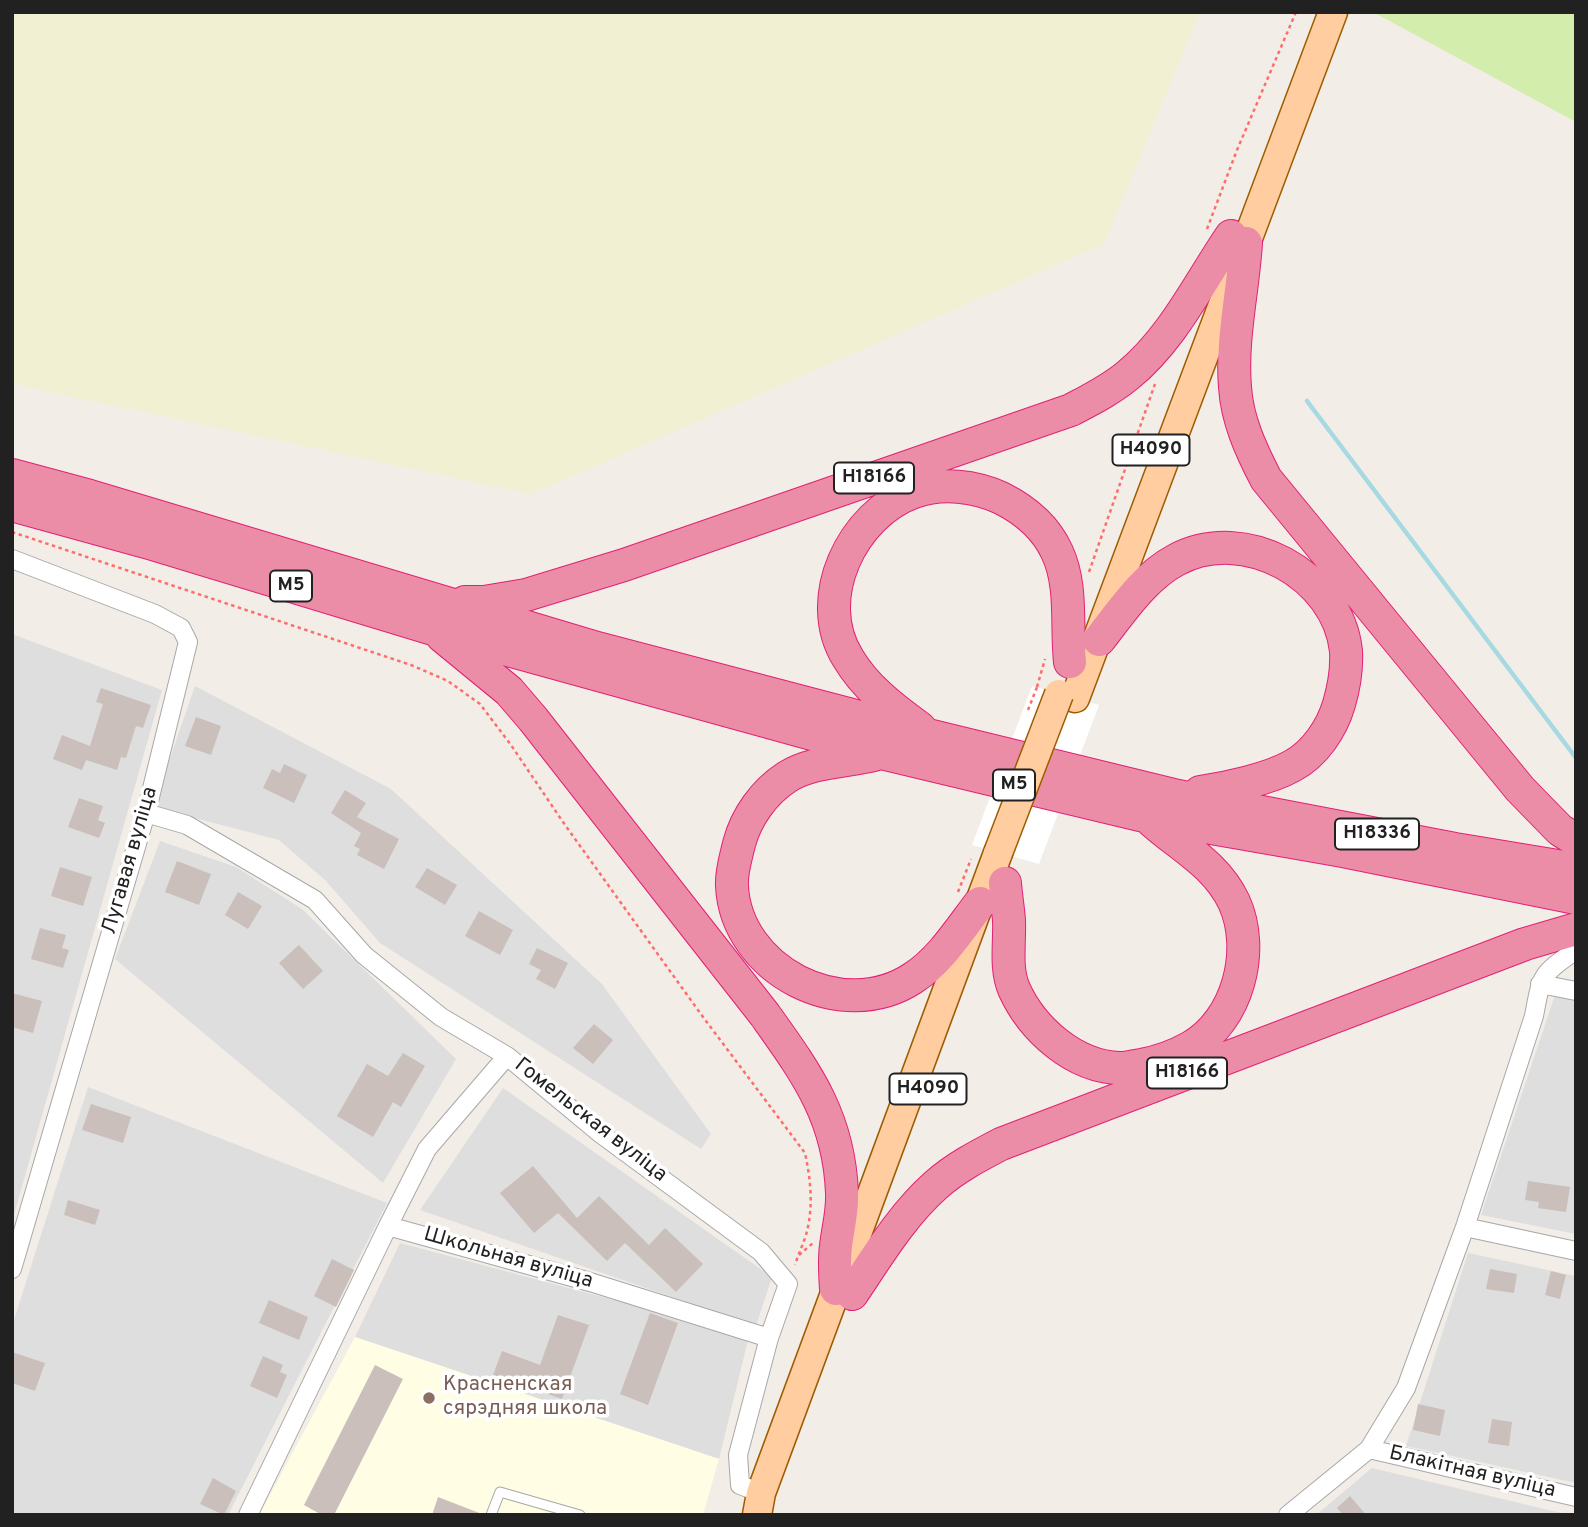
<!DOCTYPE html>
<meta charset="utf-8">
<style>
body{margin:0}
#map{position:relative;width:1588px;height:1527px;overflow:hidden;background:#f2ede7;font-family:Overpass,sans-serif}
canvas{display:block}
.frame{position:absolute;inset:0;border:14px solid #212121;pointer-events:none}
</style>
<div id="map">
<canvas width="1588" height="1527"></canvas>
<div class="frame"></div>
</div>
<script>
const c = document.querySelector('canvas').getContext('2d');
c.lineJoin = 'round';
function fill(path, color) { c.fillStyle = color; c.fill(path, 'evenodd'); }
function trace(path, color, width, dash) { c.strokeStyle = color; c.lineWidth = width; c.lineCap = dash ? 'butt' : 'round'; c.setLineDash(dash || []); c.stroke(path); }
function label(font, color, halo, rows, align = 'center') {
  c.font = font + ' Overpass,sans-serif'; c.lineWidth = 7; c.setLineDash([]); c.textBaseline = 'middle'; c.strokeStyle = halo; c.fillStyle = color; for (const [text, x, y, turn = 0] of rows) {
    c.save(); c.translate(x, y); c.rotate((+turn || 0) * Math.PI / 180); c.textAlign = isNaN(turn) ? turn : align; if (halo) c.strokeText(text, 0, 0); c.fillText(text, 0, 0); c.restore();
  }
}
const residential = new Path2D(`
 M12,634L162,690L12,1222Z
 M195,686L391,789L602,984L711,1134L701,1149L380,943L326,881L279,840L153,807Z
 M160,841L236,867L302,909L456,1059L383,1183L115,959Z
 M1555,995L1576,999V1234L1481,1215Z
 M88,1087L387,1203L228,1515H12V1326Z
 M503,1088L772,1277L756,1326L420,1210Z
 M400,1243L749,1336L719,1459L355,1337Z
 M1468,1253L1576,1276V1483L1406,1446Z
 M1372,1468L1570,1515H1316Z`);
const education = new Path2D(`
 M355,1337L719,1459L703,1515H259Z`);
const farmland = new Path2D(`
 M12,12H1200L1104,244L531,494L12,384Z`);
const grass = new Path2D(`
 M1373,12H1576V122Z`);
const pier = new Path2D(`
 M1032,686L1099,705L1039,864L972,845Z`);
const stream = new Path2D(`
 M1307,401L1576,758`);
const building = new Path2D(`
 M101,688L151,705L143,728L136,726L126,758L121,757L117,770L86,760L82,770L53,759L62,735L90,746L103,704L96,702Z
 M196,717L221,726L211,755L185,746Z
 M284,764L307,775L294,803L263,788L272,769L280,773Z
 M345,790L366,803L357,817L399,839L384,869L357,855L360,849L354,846L361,833L331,813Z
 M79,798L103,806L98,820L105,823L99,838L68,827Z
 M177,861L211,874L199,905L165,892Z
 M60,867L92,877L83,906L51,896Z
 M427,868L457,885L445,905L415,887Z
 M238,892L262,906L248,929L225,915Z
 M479,911L513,930L500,955L465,936Z
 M40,928L66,935L62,948L69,950L63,968L31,959Z
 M299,945L323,971L303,989L279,963Z
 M537,948L568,963L555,989L536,979L541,970L529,964Z
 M12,993L42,1001L33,1033L12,1027Z
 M594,1024L613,1040L593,1064L573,1048Z
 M403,1053L425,1066L401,1107L393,1102L373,1137L337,1116L367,1064L388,1076Z
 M91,1104L131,1117L123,1143L82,1130Z
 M533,1166L577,1218L599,1196L649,1245L665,1228L703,1264L676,1292L625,1243L607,1261L558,1213L534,1233L500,1193Z
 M1528,1181L1570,1187L1566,1212L1538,1208L1539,1202L1525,1200Z
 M68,1200L100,1210L95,1225L64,1215Z
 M332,1259L354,1270L336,1307L314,1296Z
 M1490,1269L1517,1274L1514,1293L1486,1289Z
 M1551,1271L1566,1275L1560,1299L1545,1295Z
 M269,1300L308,1317L299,1340L259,1323Z
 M650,1313L678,1323L648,1405L620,1394Z
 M558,1315L589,1325L562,1399L493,1375L502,1351L540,1365Z
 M12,1352L45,1363L35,1391L12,1383Z
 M263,1356L283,1365L280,1372L287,1375L277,1398L250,1386Z
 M375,1365L403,1379L334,1515H322L304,1505Z
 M1418,1404L1445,1410L1440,1436L1413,1430Z
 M1492,1419L1512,1422L1509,1446L1488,1443Z
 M213,1478L236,1491L224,1515L200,1504Z
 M1350,1496L1366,1515H1343L1337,1508Z
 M438,1497L482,1514V1515H432Z`);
const path = new Path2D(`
 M1207,229L1237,150L1296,12
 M12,532L411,665L448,681L480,704L511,745L565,825L703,1017L805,1153C811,1181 814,1210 805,1238C802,1247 798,1255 795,1265
 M1089,572L1155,384
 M1037,687L1045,659
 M958,892L971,859
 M799,1255L813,1243`);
const lane = new Path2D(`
 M491,1515L500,1492L580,1515`);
const street = new Path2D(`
 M12,559L155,614L181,628L188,642L146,813L12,1269
 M146,813L187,825L315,900L364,955L441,1017L507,1056
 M1540,984L1576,991
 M388,1226L427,1149L507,1056L601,1134L761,1252L788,1284L769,1338
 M1465,1227L1576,1251
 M1369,1449L1576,1497
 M248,1515L388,1226L590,1282L769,1338L738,1455L740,1485L761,1493
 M1288,1515L1369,1449L1406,1388L1465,1227L1534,1016C1542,973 1541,975 1576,950`);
const primary = new Path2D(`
 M1075,698L1333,12
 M757,1515L761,1493L998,853`);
const highway = new Path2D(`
 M1246,243C1243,291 1231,339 1235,387C1237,420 1251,450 1266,479L1520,789L1560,830L1576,840
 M12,475L90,496L597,648L932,736L1178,796L1455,849L1576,869
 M12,505L146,542L436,630L881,753L1148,817L1343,851L1576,898
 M465,602H484L526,595L624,565L1071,410C1090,400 1110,390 1127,376C1172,340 1199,283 1231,236
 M442,636L509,691L533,719L765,1015C807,1074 839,1117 842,1193C843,1211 838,1228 836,1246C834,1260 835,1274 836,1289
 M1099,640C1121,612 1144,577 1176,560C1244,523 1338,575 1346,651C1347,669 1344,687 1339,704C1332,728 1315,754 1292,766C1269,779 1227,788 1200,792
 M920,728C892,708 865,687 848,658C811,599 852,514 914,492C942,482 975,486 1001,498C1025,510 1046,528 1057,552C1073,586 1066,626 1070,662
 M874,755C845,762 813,761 787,777C764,792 746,817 739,844C736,857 731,872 732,886C736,970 842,1025 913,978C941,960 960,929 980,903
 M1005,883C1006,896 1008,908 1009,920C1010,943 1005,968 1014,989C1032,1029 1074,1067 1120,1068C1126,1068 1134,1066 1141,1065C1158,1062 1175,1056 1191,1047C1238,1020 1256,950 1234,902C1216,864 1181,847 1152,821
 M852,1294C877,1257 902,1215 936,1185C955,1168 978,1156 1001,1144L1525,944L1576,929`);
const pathBridge = new Path2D(`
 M1028,710L1037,687`);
const primaryBridge = new Path2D(`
 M998,853L1059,694`);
const markers = [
 [429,1398,7,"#8d6e63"]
];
const shields = [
 [1151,450,77],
 [874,478,80],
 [291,586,42],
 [1014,785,42],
 [1377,834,84],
 [1187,1073,80],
 [928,1089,77]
];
const shieldNames = [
 ["Н4090",1151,450],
 ["Н18166",874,478],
 ["М5",291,586],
 ["М5",1014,785],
 ["Н18336",1377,834],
 ["Н18166",1187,1073],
 ["Н4090",928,1089]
];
const streetNames = [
 ["Лугавая вуліца",131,861,-74],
 ["Гомельская вуліца",590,1121,38],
 ["Школьная вуліца",508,1259,16],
 ["Блакітная вуліца",1472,1473,13]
];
const educationNames = [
 ["Красненская",443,1386],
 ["сярэдняя школа",443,1410]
];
fill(residential, '#dfdede');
fill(education, '#fffde3');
fill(farmland, '#f1f0d2');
fill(grass, '#d2edac');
fill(pier, '#fff');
trace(stream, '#a6d9e1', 4.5);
fill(building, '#cabfba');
trace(lane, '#a8a8a8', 11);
trace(street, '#a8a8a8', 20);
trace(primary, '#9e5c00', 31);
trace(highway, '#e32075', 34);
trace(path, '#ff6d6b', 2.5, [3.5, 3.5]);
trace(lane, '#fff', 9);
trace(street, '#fff', 18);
trace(primary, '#ffcd9f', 28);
trace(highway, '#eb8da7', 32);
trace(primaryBridge, '#9e5c00', 31, []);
trace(pathBridge, '#ff6d6b', 2.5, [3.5, 3.5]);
trace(primaryBridge, '#ffcd9f', 28);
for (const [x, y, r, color] of markers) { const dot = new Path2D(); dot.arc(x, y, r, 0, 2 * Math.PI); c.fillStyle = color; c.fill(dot); trace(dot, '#fff', 2.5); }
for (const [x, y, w] of shields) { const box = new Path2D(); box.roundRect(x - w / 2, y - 15.5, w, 31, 5); c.fillStyle = '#fff'; c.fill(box); trace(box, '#212121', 2); }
label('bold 19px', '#212121', null, shieldNames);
label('21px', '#212121', '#fff', streetNames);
label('21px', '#785e54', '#fff', educationNames, 'left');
</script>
